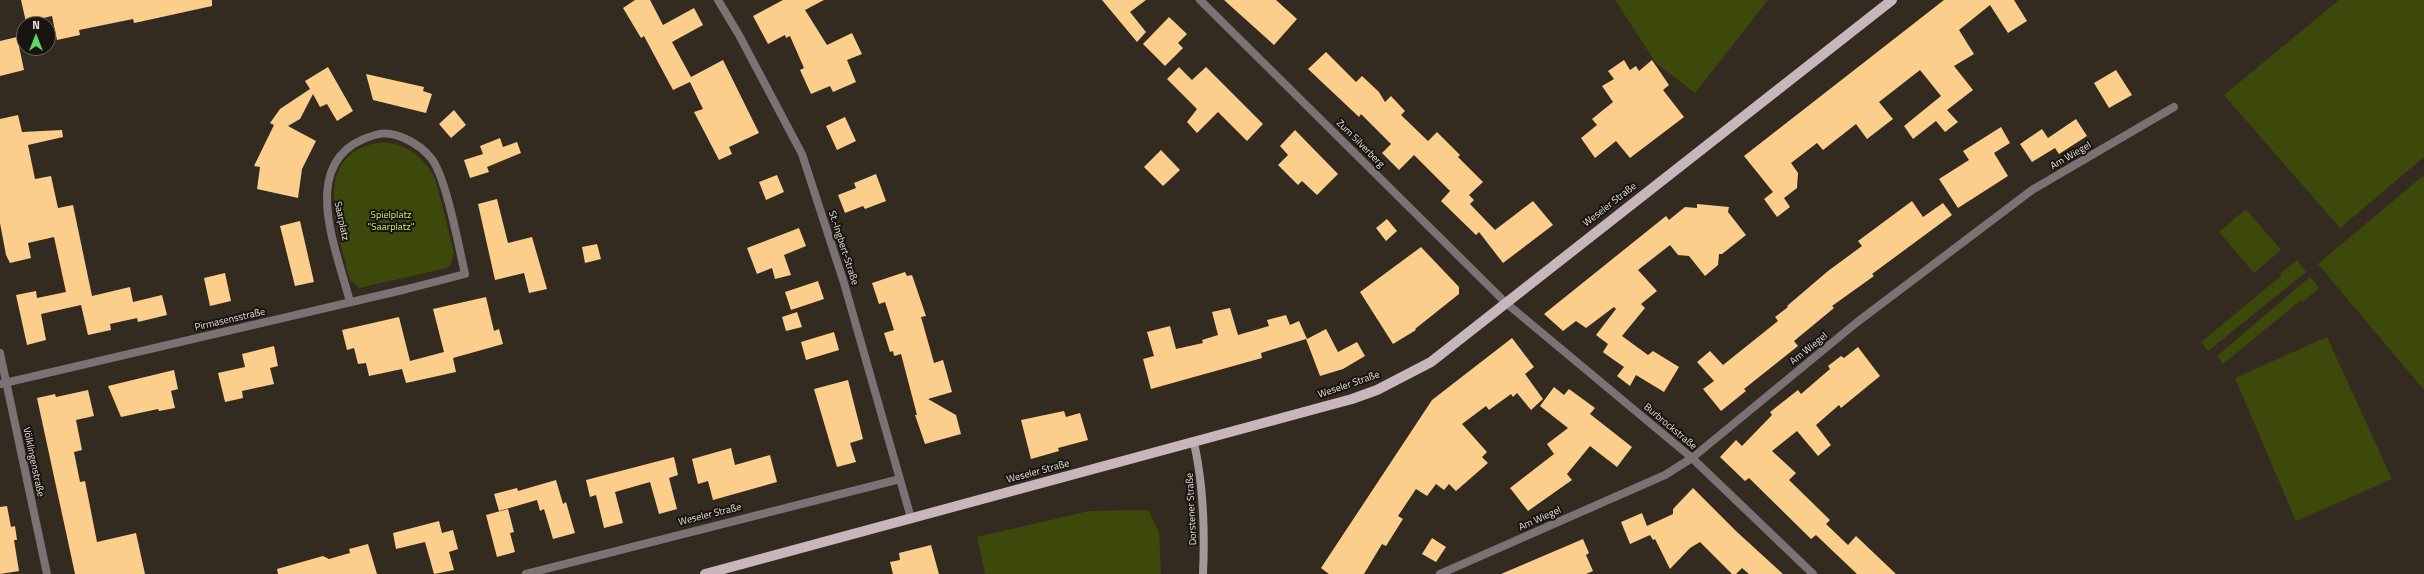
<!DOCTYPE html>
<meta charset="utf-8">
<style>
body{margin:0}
#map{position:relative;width:2424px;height:574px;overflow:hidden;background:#342b20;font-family:"Titillium Web",sans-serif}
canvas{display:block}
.north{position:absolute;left:16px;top:16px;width:40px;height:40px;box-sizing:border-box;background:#18140f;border:1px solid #6b6660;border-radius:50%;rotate:0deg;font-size:11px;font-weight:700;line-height:16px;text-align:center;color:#e7e1da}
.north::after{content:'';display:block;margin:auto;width:14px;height:18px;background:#60d56a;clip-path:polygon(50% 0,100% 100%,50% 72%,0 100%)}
</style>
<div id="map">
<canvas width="2424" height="574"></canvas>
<div class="north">N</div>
</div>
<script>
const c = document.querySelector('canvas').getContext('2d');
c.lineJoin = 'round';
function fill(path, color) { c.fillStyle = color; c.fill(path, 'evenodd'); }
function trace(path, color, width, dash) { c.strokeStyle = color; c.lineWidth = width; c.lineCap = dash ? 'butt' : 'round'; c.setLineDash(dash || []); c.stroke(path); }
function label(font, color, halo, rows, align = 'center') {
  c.font = font + ' "Titillium Web",sans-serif'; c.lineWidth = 4; c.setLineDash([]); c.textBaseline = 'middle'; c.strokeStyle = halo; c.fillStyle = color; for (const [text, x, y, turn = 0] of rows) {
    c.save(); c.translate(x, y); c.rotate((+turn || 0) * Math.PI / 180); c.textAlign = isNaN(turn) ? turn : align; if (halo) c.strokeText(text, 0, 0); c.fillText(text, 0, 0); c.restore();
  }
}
const green = new Path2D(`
 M1615,0H1768L1695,93L1656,63Z
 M2339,0H2424V157L2340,228L2224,95Z
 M383,142C408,145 423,156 435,178L454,252L451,265L447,268L359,288L350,280C339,231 307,152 383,142Z
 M2424,175V390L2318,264Z
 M2246,209L2281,250L2254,273L2219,232Z
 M2297,260L2306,272L2208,351L2201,342L2281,276L2280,274Z
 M2310,277L2319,288L2303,302L2301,300L2223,364L2217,356Z
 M2327,337L2392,479L2296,521L2235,378Z
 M1148,510L1159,532L1161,574H985L977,537L1089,511Z`);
const building = new Path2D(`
 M21,0H212V6L139,22L134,23L133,19L79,30L80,35L57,40L52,16L26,22Z
 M635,0H650L663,25L694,8L703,25L672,42L691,77L723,60L759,133L729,147L732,154L719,160L694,112L703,109L690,82L673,90L644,36L641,38L623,8Z
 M783,0H824L805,10L827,45L852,33L862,54L847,60L856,82L833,92L830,86L811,94L800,70L804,68L790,36L786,38L785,35L768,44L753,16Z
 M1102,0H1146L1130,12L1146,32L1137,42Z
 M1224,0H1276L1297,19L1274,45Z
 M1944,0H2014L2027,21L2008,33L1990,5L1959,30L1974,54L1954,66L1973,90L1947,110L1958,122L1945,132L1936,121L1913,139L1904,126L1941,96L1920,70L1879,102L1893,119L1867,139L1856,124L1823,150L1817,143L1791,163L1798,173L1797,188L1784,198L1790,207L1777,217L1764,199L1773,192L1744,156Z
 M1169,17L1187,34L1178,43L1183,48L1165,66L1143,44Z
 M17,37L24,70L0,76V41Z
 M1326,52L1356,82L1362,76L1379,92L1385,102L1391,96L1405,111L1401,115L1428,141L1437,132L1460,155L1458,157L1483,182L1469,195L1474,200L1470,204L1495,230L1533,201L1553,225L1503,263L1479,232L1476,235L1441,201L1450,191L1414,155L1399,170L1382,153L1391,144L1361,114L1359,117L1308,69Z
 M1624,60L1630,70L1636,66L1639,71L1652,60L1669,85L1663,90L1684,117L1630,158L1616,141L1595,158L1581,138L1597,125L1592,119L1613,102L1602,86L1614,79L1608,71Z
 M328,67L353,111L337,121L327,104L320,107L313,94L300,119L288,126L316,141L302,169L298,198L257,189L260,167L254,166L274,125L270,123L280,109L310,89L305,81Z
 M1179,67L1192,80L1206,67L1263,124L1247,141L1218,112L1197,133L1187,122L1197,109L1167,79Z
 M2116,70L2132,95L2109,108L2094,83Z
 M366,74L424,87L423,91L432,94L426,113L373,100Z
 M454,110L466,125L451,138L439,124Z
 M18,115L22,132L62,130L63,137L28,145L35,179L51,176L58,208L73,205L92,296L130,287L133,302L162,295L167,315L138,322L137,318L110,324L111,330L88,335L81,305L41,314L46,340L27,345L16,295L36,291L37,298L66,292L54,237L28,243L31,258L10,263L6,255L0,223V119Z
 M845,117L856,141L837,150L826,126Z
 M2076,119L2087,136L2059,154L2055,148L2032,162L2020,144L2042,129L2048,138Z
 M2001,127L2010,143L1994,153L2008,176L1958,208L1939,179L1969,160L1963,151Z
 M1295,130L1338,174L1317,195L1302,181L1298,185L1278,165L1288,155L1280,146Z
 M500,138L503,147L517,142L521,153L487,167L489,172L470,178L464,160L483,154L480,146Z
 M1161,150L1180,170L1163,186L1144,167Z
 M876,174L886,201L865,209L863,206L845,213L838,195L856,188L854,183Z
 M777,175L784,192L766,200L759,182Z
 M497,199L508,243L532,237L547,289L529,293L524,273L495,280L478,204Z
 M1912,201L1923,217L1943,203L1952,215L1872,274L1874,276L1832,306L1834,308L1794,341L1798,346L1744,389L1746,391L1721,411L1703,389L1714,381L1697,362L1710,351L1723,365L1778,321L1775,317L1788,307L1787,306L1828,271L1862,246L1858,241Z
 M1697,204L1729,207L1728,212L1746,235L1722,254H1719L1718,265L1705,276L1689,256L1678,255L1670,245L1638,270L1657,291L1641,304L1645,308L1622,336L1648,355L1653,351L1679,367L1664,392L1636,375L1630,386L1617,376L1624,367L1604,353L1603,352L1608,344L1596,335L1616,309L1614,307L1586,328L1576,321L1563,331L1544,314L1666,216L1669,220L1685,207L1697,208Z
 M1387,219L1397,231L1386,241L1376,228Z
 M300,221L314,282L295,286L280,226Z
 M799,228L806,246L784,255L791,275L775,279L772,268L757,274L747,248Z
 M597,244L601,259L585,263L582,247Z
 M1421,247L1459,287V294L1415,329L1416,330L1393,344L1360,292Z
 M905,272L907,276L912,275L926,316L921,317L934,363L943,360L952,392L928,399L956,415L961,434L925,444L915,415H917L901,354L894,356L893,351L890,352L884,333L894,330L885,302L879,304L872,283Z
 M225,273L231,301L210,306L204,278Z
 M818,281L824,299L791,310L785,292Z
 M486,297L494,331L499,329L503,344L453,358L456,372L406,383L402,369L369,376L366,363L358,364L354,348L347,350L342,330L399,317L410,361L444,352L433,309Z
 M1230,308L1238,335L1269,326L1267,320L1286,315L1290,325L1299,321L1307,339L1326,329L1338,352L1357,342L1365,356L1343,369L1320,376L1306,339L1261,353L1262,358L1151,389L1143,359L1154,356L1147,332L1170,326L1176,349L1203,343L1202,340L1218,335L1212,312Z
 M797,312L802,327L786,331L782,317Z
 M834,332L839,350L806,360L801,342Z
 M1512,338L1534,367L1525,374L1543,399L1531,410L1517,393L1513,397L1511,394L1489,410L1486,406L1462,424L1487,452L1482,457L1488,463L1456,491L1449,484L1444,490L1436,484L1427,496L1416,489L1398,516L1403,519L1386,546L1382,544L1364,574H1329L1321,568L1432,400Z
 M274,346L278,366L270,368L274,384L242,391L243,398L225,402L218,373L245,367L242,354Z
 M1858,347L1880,376L1841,408L1839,405L1816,425L1831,445L1818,456L1797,431L1772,451L1796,473L1789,480L1830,520L1826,524L1848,545L1856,536L1896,574H1857L1816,535L1811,539L1749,478L1745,481L1720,457L1736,440L1742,446L1772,415L1770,412L1798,390L1801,394L1830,369L1828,366L1841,356L1844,358Z
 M174,370L178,389L171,391L175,408L159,411L158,409L121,417L108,386Z
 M848,380L863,439L850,443L856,462L837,467L814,389Z
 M1554,387L1564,395L1569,389L1595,408L1590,414L1632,447L1617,467L1590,446L1567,474L1572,480L1528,511L1510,488L1554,454L1547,444L1568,428L1540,406Z
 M88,390L94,416L76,420L82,450L74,452L80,482L85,481L97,542L136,533L145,574H75L37,398L55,394L56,397Z
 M1064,411L1066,417L1080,413L1088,440L1058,448L1059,451L1031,459L1021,420Z
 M731,448L735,465L770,455L777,482L713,500L708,481L698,484L692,459Z
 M674,457L678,475L669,478L677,509L659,514L650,482L615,492L623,523L604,528L596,495L590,497L586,480Z
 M556,480L563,504L566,502L575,533L553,539L544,509L540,511L537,500L499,511L494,494L517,488L518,491Z
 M1693,488L1737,532L1783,574H1749L1742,568L1736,574H1732L1700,542L1690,548L1670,569L1655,539L1653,540L1650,535L1630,544L1621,522L1642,513L1647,526L1673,514V509Z
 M7,506L11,527L15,526L17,540H14L19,571L0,574V507Z
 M508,509L514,532L510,533L515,552L497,557L486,515Z
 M439,521L442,533L453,530L458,549L449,552L454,570L434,574L425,542L396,549L393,533Z
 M1432,538L1446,547L1436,562L1422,554Z
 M1583,539L1589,553L1586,555L1593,571L1586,574H1501Z
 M368,544L377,574H278L277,569L323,556L329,559L350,553L349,549Z
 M931,545L939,574H893L890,562L900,560L899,553Z`);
const street = new Path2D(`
 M718,0L739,35L802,154L844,283L911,518
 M1200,0L1506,303L1692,458L1813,574
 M0,353L47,574
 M0,384L407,289L465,274C459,248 446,176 431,158C420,144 394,129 375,135C295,157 336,247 350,302
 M526,574L900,479
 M1440,574L1665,475L1692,458L1856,323L2032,190L2174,107`);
const secondary = new Path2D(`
 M1194,443C1204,487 1205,529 1203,574`);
const primary = new Path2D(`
 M705,574L1352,399L1377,390L1431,362L1892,0`);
const streetNames = [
 ["Zum Silverberg",1360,144,45],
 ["Am Wiegel",2071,156,-30],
 ["Weseler Straße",1610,205,-38],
 ["Saarplatz",341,221,78],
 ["St.-Ingbert-Straße",843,248,72],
 ["Pirmasensstraße",230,320,-13],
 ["Am Wiegel",1809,349,-39],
 ["Weseler Straße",1349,385,-19],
 ["Burbrockstraße",1670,427,40],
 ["Völklingenstraße",33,462,78],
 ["Weseler Straße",1038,472,-15],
 ["Dorstener Straße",1192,509,-93],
 ["Weseler Straße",710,515,-14],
 ["Am Wiegel",1540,519,-24]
];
const parkNames = [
 ["Spielplatz",391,216],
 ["\"Saarplatz\"",391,228]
];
fill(green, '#3c490a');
fill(building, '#fcce8c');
trace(street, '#7a7273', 8);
trace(secondary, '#a5989b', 8);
trace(primary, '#c7b6ba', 10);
label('10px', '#e7e1da', '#18140f', streetNames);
label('10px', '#ccec71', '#18140f', parkNames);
</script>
